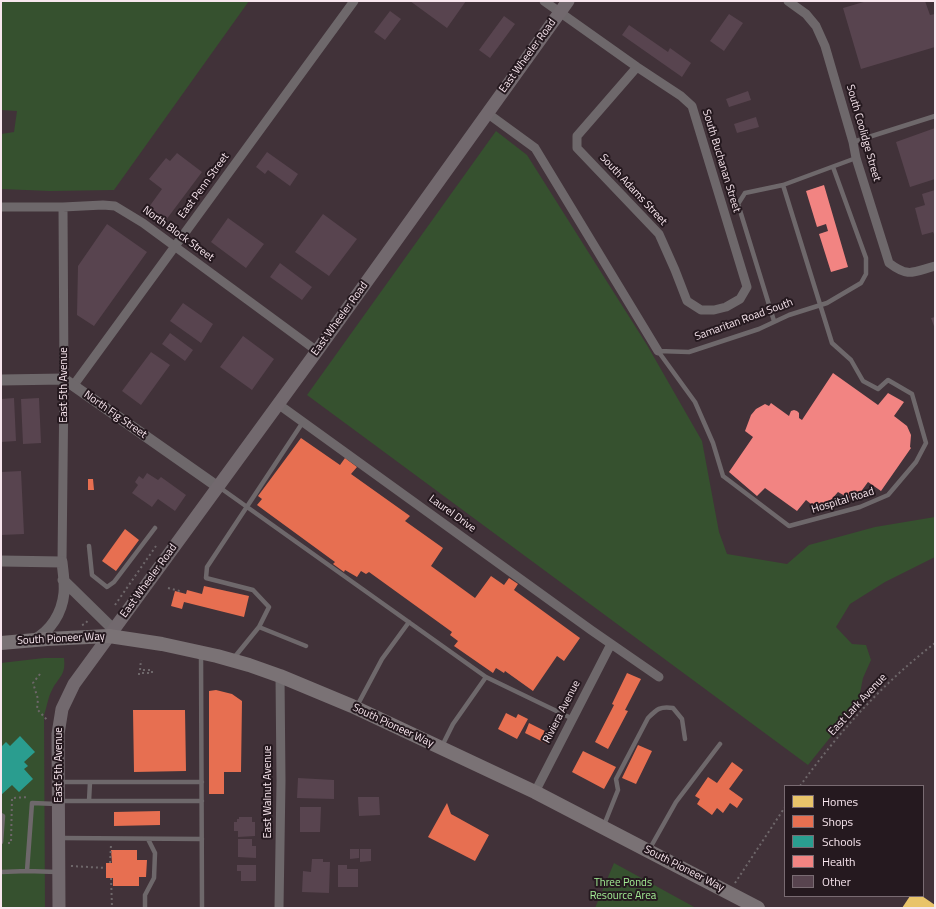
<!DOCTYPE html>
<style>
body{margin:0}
#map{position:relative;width:936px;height:909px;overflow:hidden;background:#413239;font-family:"Titillium Web",sans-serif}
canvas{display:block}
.frame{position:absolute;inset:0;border:2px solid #f8e6ee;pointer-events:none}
.legend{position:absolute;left:784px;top:785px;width:140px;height:112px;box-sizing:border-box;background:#25191f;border:1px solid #796b72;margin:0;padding:5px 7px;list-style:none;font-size:12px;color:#f8e6ee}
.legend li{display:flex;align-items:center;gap:8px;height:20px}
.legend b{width:20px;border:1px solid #796b72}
</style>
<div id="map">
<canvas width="936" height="909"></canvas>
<div class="frame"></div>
<ul class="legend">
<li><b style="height:11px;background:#e9c46a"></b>Homes</li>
<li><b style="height:11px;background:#e76f51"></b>Shops</li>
<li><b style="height:11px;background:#2a9d8f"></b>Schools</li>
<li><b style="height:11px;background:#f28482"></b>Health</li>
<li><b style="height:11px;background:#58444f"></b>Other</li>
</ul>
</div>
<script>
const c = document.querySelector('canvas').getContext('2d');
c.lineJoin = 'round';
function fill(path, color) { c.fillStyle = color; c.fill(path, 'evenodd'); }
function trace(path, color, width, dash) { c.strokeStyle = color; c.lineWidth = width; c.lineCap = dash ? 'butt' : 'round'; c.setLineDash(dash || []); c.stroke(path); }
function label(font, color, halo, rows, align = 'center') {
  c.font = font + ' "Titillium Web",sans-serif'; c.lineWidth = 4; c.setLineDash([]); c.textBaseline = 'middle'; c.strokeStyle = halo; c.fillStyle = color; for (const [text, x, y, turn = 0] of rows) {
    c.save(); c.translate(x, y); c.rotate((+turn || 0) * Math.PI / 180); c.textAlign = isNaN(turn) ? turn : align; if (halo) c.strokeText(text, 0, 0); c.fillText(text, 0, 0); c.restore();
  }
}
const green = new Path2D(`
 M1,1H249L114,190L50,191L1,189V134L14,132L17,111L1,110Z
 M496,131L527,155L647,345L702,441L719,532L727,554L787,564L809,545L875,527L935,517V557L885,582L850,604L836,627L852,644L866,645L871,660L863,678L858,703L808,765L307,395Z
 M44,658H64C66,676 59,676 52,690C48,697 47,707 44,715L45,908H1V663Z
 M614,863L696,908H595Z`);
const homes = new Path2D(`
 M910,896H922L935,905V908H902Z`);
const shops = new Path2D(`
 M301,438L340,465L345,458L357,467L351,474L410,516L405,521L443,548L431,566L475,598L491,576L504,585L509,578L518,584L514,590L580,638L564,661L557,656L533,691L505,671L504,673L496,668L493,673L454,646L458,641L450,635L452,632L369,572L366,574L361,571L357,577L345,570L344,572L333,564L335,562L257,505L262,499L258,496Z
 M88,479H93L94,490H88Z
 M125,529L139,540L116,571L102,561Z
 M204,586L249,596L244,617L184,602L182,609L171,606L175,591L186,594L187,590L202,594Z
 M627,673L641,679L625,710L628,711L608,749L595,742L614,705L612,704Z
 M216,690L232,694L242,701L241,772H224V794H209V691Z
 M133,710H185L186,771L134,772Z
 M506,713L516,718L518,714L528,719L517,739L498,729Z
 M529,723L551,734L547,744L525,733Z
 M638,745L652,751L636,784L622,778Z
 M583,751L616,767L604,789L572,772Z
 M732,762L743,770L729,789L743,799L737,808L730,803L723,813L717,808L712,815L697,804L700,799L695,796L708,777L717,783Z
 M447,803L451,814L489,835L475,861L428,837Z
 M160,811V825L114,826V812Z
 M111,850H137V860H147L146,877H139V886H113V878H106V863H112Z`);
const schools = new Path2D(`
 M20,736L35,752L24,762L28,766L24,769L33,779L19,792L12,785L1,795V745L2,746L6,742L10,746Z`);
const health = new Path2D(`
 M824,185L848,267L831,272L819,234L828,231L826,224L817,227L806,191Z
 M833,373L878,405L888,393L904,402L894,416L907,426L911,435L910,447L911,448L881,491L868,482L854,501L838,492L824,508L819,504L816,508L806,500L797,511L765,488L757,496L729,472L753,437L745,431L751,415L756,409L765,404L769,406L771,403L789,416L791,411L794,410L797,411L799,413V418L802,420Z`);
const building = new Path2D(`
 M410,1H466L447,28Z
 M867,1H925L930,15L935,14V47L861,69L843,8Z
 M390,11L401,19L385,40L374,32Z
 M729,14L743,23L724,51L710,41Z
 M504,16L515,24L490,58L479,50Z
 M629,25L668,52L670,48L691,63L682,77L622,35Z
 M748,91L751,100L729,107L726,99Z
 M756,117L759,127L737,133L734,124Z
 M935,128V179L910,187L896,142Z
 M267,152L298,174L290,186L268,170L265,174L256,167Z
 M177,153L202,172L166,220L149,207L162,189L149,179L166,158L170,161Z
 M935,190V236L933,232L922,235L915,208L925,205L922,194Z
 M323,214L357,239L329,276L295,252Z
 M228,218L264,244L246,268L211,242Z
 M107,224L147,252L94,326L77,315L78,266Z
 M280,263L312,287L302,300L270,277Z
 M183,303L213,324L201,343L170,321Z
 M935,317V329L931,318Z
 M170,333L193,350L185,361L162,344Z
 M243,336L274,359L252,390L220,367Z
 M151,352L170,365L141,405L122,391Z
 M14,398L16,441L1,442V399Z
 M39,398L41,443L23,444L21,399Z
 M21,471L24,534L1,535V472Z
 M147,473L158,480L161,477L186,495L175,511L158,499L152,507L132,493L138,485L135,482L139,476L143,479Z
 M298,778L334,780V799L297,798Z
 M358,797H379L380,815L359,816Z
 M300,807H321L320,832H300Z
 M239,817H252V822H255V836L238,837V831H234V822H237V819H239Z
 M238,839H252V846H256V858L238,857Z
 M350,849H359V858L350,859Z
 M360,849H371V861L360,862Z
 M312,859H323V862H330L329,893L302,892L303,871L311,872Z
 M237,865H256V881H241V871H237Z
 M338,865H347V869H358V887H338Z`);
const path = new Path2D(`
 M168,588L180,591
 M115,605L156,546
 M82,625L85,624L89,619
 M40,674L33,683L38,699L37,709L48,721
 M139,675V673H152V670H140L141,660
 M800,786C838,733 883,683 935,643
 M8,843H11L12,798L29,797
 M110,863L111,845
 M71,866L106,868
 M111,878L112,907
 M735,883L785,807`);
const service = new Path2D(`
 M853,142L935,116
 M774,321L738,204L745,193L783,185L856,158
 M658,351L695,402L713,443L723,476L789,526L860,507L888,495L916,462L926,443L912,394L888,380L878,389L863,381L851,360L832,343L783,185
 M658,351L689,352L759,329L789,315L827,303L861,283L866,274V258L833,167
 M303,422L207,567L206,578L253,590L269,607L259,627L306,646
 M219,487L486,677L573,719
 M89,546L92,575L107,587L114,582L155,528
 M201,654L202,908
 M233,659L259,627
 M357,706L382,659L409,622
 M442,746L453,724L486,677
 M59,782H202
 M60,801H202
 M89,801L90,782
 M1,815L3,816L1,842
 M604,825L618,790L616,779L648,718C657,709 660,706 673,708L682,719L685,739
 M61,838L202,839
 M649,850L676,802L720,744
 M27,871L57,872
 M1,872L27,871L32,803L57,804
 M145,908V895L154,878L155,853L148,839`);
const minor = new Path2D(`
 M544,1L637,67L681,96L692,106L747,287L740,299L726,307L714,310H701L687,301L675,270L659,234L577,148V136L637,67
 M788,1L806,14L816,26L825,46L853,142L856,158L889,263C909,278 913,272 935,266
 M487,113L535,148L658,351
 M1,207H63L103,205L115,206L143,223L317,351
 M73,386L354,1
 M278,404L591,630L659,677
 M62,562L64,379L63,207
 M535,792L611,644
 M279,908L281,781L280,676`);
const tertiary = new Path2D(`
 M1,380L64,379L218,487
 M1,561L62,562C63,572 65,583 64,593C62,613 51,631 33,640
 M63,580L114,630`);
const secondary = new Path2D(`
 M59,908L58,734L62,709L74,684L317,351L568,1`);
const primary = new Path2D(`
 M1,643L47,639L109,636L162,644L217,656L249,665L280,676L352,706L535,792L758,908`);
const streetNames = [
 ["East Wheeler Road",528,56,-54],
 ["South Coolidge Street",863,133,74],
 ["South Buchanan Street",721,161,73],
 ["East Penn Street",204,186,-54],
 ["South Adams Street",633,190,47],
 ["North Block Street",178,234,36],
 ["East Wheeler Road",340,319,-54],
 ["Samaritan Road South",744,320,-20],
 ["East 5th Avenue",64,385,-90],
 ["North Fig Street",115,415,35],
 ["Hospital Road",843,501,-17],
 ["Laurel Drive",452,514,36],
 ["East Wheeler Road",149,581,-54],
 ["South Pioneer Way",61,639,-3],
 ["East Lark Avenue",858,705,-47],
 ["Riviera Avenue",562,712,-63],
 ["South Pioneer Way",393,726,25],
 ["East 5th Avenue",59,765,-90],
 ["East Walnut Avenue",268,792,-90],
 ["South Pioneer Way",684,869,27]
];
const parkNames = [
 ["Three Ponds",623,883],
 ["Resource Area",623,896]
];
fill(green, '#36512f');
fill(homes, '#e9c46a');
fill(shops, '#e76f51');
fill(schools, '#2a9d8f');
fill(health, '#f28482');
fill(building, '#58444f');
trace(path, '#6e676a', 2, [2, 3]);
trace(service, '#6e686b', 4.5);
trace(minor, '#6e686b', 9);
trace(tertiary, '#6e686b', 11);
trace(secondary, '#72696e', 13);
trace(primary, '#7a7275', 14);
label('11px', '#f8e6ee', '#25191f', streetNames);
label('11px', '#a2ed94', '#25191f', parkNames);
</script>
